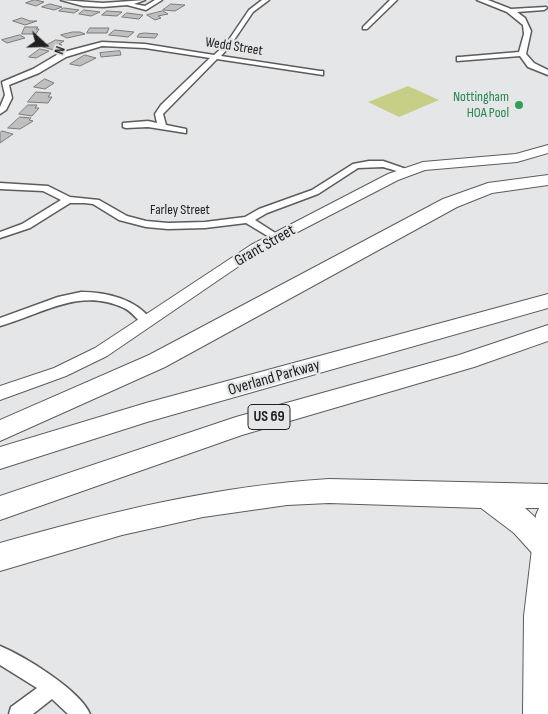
<!DOCTYPE html>
<style>
body{margin:0}
#map{position:relative;width:548px;height:714px;overflow:hidden;background:#e5e6e7;font-family:"Sofia Sans Condensed",sans-serif}
canvas{display:block}
.north{position:absolute;left:20px;top:20px;width:50px;height:50px;-webkit-text-stroke:4px #e5e6e7;paint-order:stroke;rotate:110deg;font-size:14px;font-weight:700;line-height:20px;text-align:center;color:#202021}
.north::after{content:'';display:block;margin:auto;width:18px;height:22px;background:#202021;clip-path:polygon(50% 0,100% 100%,50% 72%,0 100%)}
</style>
<div id="map">
<canvas width="548" height="714"></canvas>
<div class="north">N</div>
</div>
<script>
const c = document.querySelector('canvas').getContext('2d');
c.lineJoin = 'round';
function fill(path, color) { c.fillStyle = color; c.fill(path, 'evenodd'); }
function trace(path, color, width, dash) { c.strokeStyle = color; c.lineWidth = width; c.lineCap = dash ? 'butt' : 'round'; c.setLineDash(dash || []); c.stroke(path); }
function label(font, color, halo, rows, align = 'center') {
  c.font = font + ' "Sofia Sans Condensed",sans-serif'; c.lineWidth = 4.5; c.setLineDash([]); c.textBaseline = 'middle'; c.strokeStyle = halo; c.fillStyle = color; for (const [text, x, y, turn = 0] of rows) {
    c.save(); c.translate(x, y); c.rotate((+turn || 0) * Math.PI / 180); c.textAlign = isNaN(turn) ? turn : align; if (halo) c.strokeText(text, 0, 0); c.fillText(text, 0, 0); c.restore();
  }
}
const green = new Path2D(`
 M408,86L439,100L399,117L368,102Z`);
const building = new Path2D(`
 M34,0H36L44,2L36,6L26,3Z
 M50,4L62,7L54,10L42,7Z
 M171,4L185,5L175,11L163,10Z
 M64,8L79,10L74,13L59,11Z
 M84,10L100,12L91,16L79,14Z
 M107,11L122,12L117,16L102,15Z
 M163,11L168,14L158,16L161,18L155,20L147,15Z
 M127,13L143,15L139,19L122,17Z
 M22,18L30,21H37L25,25L13,21Z
 M25,27H38L36,29H39L36,34H22Z
 M90,28H109L107,33H87Z
 M115,30L134,32L128,37L109,35Z
 M73,32H80L85,34L67,38L61,35Z
 M145,33L158,34L155,38L137,37L139,34Z
 M20,35L25,38L7,43L2,40Z
 M56,40L64,41L59,44L62,45L54,50L43,47Z
 M40,49L49,51L36,58L29,57Z
 M120,51L121,55L101,57L100,53Z
 M85,55L96,58L80,66L70,64Z
 M45,79L54,83L45,89L34,87Z
 M36,92L51,93L48,97H52L48,103L28,102Z
 M28,105H37L35,108H39L32,116L19,114Z
 M20,117L31,118L29,120L33,121L20,129L8,128Z
 M2,131L13,134L0,143V133Z`);
const street = new Path2D(`
 M61,0L103,3L145,0L134,4L145,6L155,0H162L146,10L127,5L103,7L83,6Z
 M262,0H269L253,12L230,46L221,56L320,71H323V75L217,59L163,114L166,125L186,129V133L148,127L126,128L123,127V123L148,121L157,123L155,114L161,105L210,58L145,48L102,46L66,57L39,73L9,85L12,98L6,110L0,114V107L5,95L2,82L33,69L60,53L102,42L145,44L214,55L226,44L249,10Z
 M390,0H397L367,29H363V27Z
 M477,0H488L511,9L546,7L547,8L544,10L517,12L525,18L531,31L526,54L534,63L548,70V75L528,67L520,56L457,61V57H460L519,52L524,34L523,25L507,12Z
 M369,161H383L412,171L407,174L383,167L358,168L318,194L267,213L255,220L280,236L281,238L276,241L246,223L205,228L168,229L146,227L119,220L93,204L84,203H70L30,228L0,238V232L22,224L61,200L43,191L0,189V183L48,186L70,197L99,200L127,216L146,221L168,223L205,222L245,217L259,209L312,190L353,164Z
 M81,292C106,292 137,299 152,321L150,324H142C137,319 131,311 124,308C79,287 43,314 0,326V318L58,297Z
 M0,646C24,656 80,690 90,714H68L52,699L33,714H9L11,707L37,688L0,665Z`);
const secondary = new Path2D(`
 M548,145V153L517,162L425,170L398,180L261,251L107,356L66,376L0,400V386L54,368L95,348L251,245L388,174L423,162L516,154Z`);
const primary = new Path2D(`
 M548,505V714H523L524,616L536,515L539,508Z`);
const highway = new Path2D(`
 M548,175V185L492,193L457,207L165,367L0,441V420L149,355L443,199L488,183Z
 M548,294V308L147,422L0,469V447L146,403Z
 M548,325V341L474,367L242,435L0,520V496L236,417L459,355Z
 M329,479L548,484V508H525L548,529V557L544,558L533,554L514,533L481,508L329,503L287,505L203,517L122,535L0,571V543C110,512 215,486 329,479Z`);
const markers = [
 [519,105,5,"#2e9e5b"]
];
const farStreetnames = [
 ["Wedd Street",234,47,9],
 ["Farley Street",180,210]
];
const farLeisurenames = [
 ["Nottingham",509,97],
 ["HOA Pool",509,113]
];
const shields = [
 [269,417,42]
];
const shieldNames = [
 ["US 69",269,417]
];
const streetNames = [
 ["Grant Street",265,246,-30],
 ["Overland Parkway",274,378,-16]
];
fill(green, '#c7cf87');
fill(building, '#c0bfc0');
trace(building, '#7c7b7c', 1);
trace(street, '#5c5c5d', 3);
trace(secondary, '#5c5c5d', 2);
trace(primary, '#5c5c5d', 2);
trace(highway, '#5c5c5d', 2);
fill(street, '#fff');
fill(secondary, '#fff');
fill(primary, '#fff');
fill(highway, '#fff');
for (const [x, y, r, color] of markers) { const dot = new Path2D(); dot.arc(x, y, r, 0, 2 * Math.PI); c.fillStyle = color; c.fill(dot); trace(dot, '#e5e6e7', 2); }
label('14px', '#202021', '#e5e6e7', farStreetnames);
label('14px', '#27864d', '#e5e6e7', farLeisurenames, 'right');
for (const [x, y, w] of shields) { const box = new Path2D(); box.roundRect(x - w / 2, y - 12.5, w, 25, 4); c.fillStyle = '#e5e6e7'; c.fill(box); trace(box, '#202021', 1); }
label('bold 15px', '#202021', null, shieldNames);
label('16px', '#202021', '#e5e6e7', streetNames);
</script>
